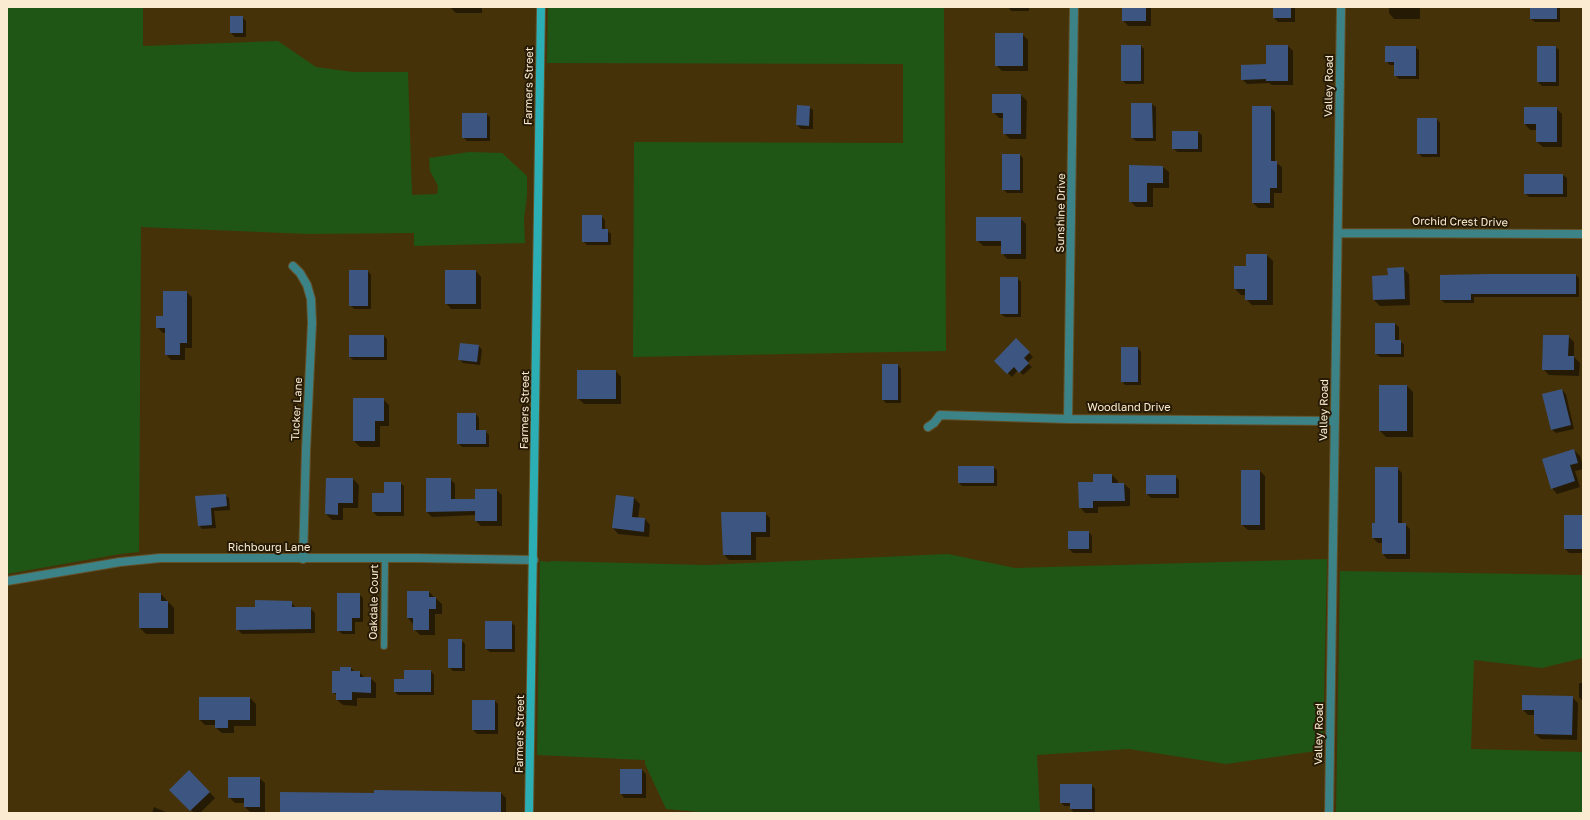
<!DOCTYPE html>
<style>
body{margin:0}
#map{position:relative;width:1590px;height:820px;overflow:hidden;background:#463209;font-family:"Golos Text",sans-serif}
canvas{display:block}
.frame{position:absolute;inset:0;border:8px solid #fbebd1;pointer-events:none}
</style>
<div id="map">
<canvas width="1590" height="820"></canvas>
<div class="frame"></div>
</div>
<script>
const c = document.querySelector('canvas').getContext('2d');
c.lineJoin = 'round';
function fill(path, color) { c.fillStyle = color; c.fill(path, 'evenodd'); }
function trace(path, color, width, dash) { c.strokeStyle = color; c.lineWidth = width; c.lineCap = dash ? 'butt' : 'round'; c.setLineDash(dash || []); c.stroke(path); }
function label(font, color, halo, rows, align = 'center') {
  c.font = font + ' "Golos Text",sans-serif'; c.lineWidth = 4; c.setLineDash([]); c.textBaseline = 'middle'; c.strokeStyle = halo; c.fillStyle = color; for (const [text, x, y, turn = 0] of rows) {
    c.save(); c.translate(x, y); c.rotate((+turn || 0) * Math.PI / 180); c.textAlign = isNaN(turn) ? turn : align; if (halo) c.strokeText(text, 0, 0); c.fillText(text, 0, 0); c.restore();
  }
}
const green = new Path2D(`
 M7,7H143V46L278,41L316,67L353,72H408L412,195L437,194L438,186L430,171L429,158L469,152L502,153L527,176V195L524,219L525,243L414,246V233L309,234L141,227L139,552L120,554L7,574Z
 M548,7H944L946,351L633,357L634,142L903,143V64L547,63Z
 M948,554L1015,568L1327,559L1323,750L1226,764L1129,749L1037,755L1040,813H712L666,809L645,764V760L537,755L540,561L550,562V561L706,565Z
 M1340,571L1583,575V658L1542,668L1474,660L1471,749L1583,752V813H1336Z`);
const shadow = new Path2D(`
 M482,7V13H456L451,8Z
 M1008,7H1029V11H1011Z
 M1123,7H1151V26H1128L1123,20Z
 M1274,7H1295V22H1278L1274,18Z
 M1389,7H1420V19H1394L1389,13Z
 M1531,7H1560V22H1535L1531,19Z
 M242,17L246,21V37H235L231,33Z
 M1022,34L1028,40V71H1002L996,65Z
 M1141,46L1144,49V84H1126L1122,80Z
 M1288,46L1293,51V85H1272L1269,83L1247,84L1242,79L1267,65Z
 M1415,47L1419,50V79H1399L1395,75V65H1390L1386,61Z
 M1538,47H1556L1559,50V86H1542L1538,82Z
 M1021,95L1027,101L1026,139H1010L1004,133V118H999L993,112Z
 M1132,104H1152L1156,107V141H1136L1132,138Z
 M809,107L813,110V129H801L797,125Z
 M1270,107L1275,112V162L1282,167V193H1274V208H1258L1253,203Z
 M1525,108H1556L1562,114V147H1543L1537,142V130H1530L1525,124Z
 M486,114L490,117V141H467L463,137Z
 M1437,119L1440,123V157H1422L1418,153Z
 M1198,132L1202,135V152H1177L1173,148Z
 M1020,155L1023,158V193H1007L1003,189Z
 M1130,166L1163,167L1169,172V188H1153V207H1136L1130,201Z
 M1563,175L1567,178V197H1529L1525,193Z
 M601,216L605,220V230H607L611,234V245H587L583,241Z
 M1020,218L1026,224V259H1007L1002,253V246H983L977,240Z
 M1267,255L1273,261V305H1252L1246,299V295H1241L1235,289L1247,268Z
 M1403,268L1409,274L1410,305L1380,306L1374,300L1373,277L1389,276Z
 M368,271L371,275V309H354L350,305Z
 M476,271L481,277V309H451L446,303Z
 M1576,275L1579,278V297H1474V303H1445L1441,300V276Z
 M1017,278L1021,282V317H1005L1001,314Z
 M186,292L192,297V348H185V360H171L166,354V333H163L158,328L164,317Z
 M1376,324H1395L1399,327V341L1404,344V357H1380L1376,354Z
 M384,336L387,339V360H353L350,357Z
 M1568,336L1574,342V357L1580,363L1579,376L1549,375L1543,369Z
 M1016,339L1033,357L1027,363L1032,367L1023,375L1018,370L1012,377L995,361Z
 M479,346L482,350L480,365L463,363L459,359Z
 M1138,348L1141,352V385H1125L1122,381Z
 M898,365L901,369V403H886L883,400Z
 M616,371L621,377V404H584L578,398Z
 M1380,386H1407L1413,392V437H1386L1380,431Z
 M1562,390L1566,394L1574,429L1556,433L1552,430L1544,395Z
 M383,399L389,405V426H380V447H360L354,441Z
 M476,414L479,418V431H485L489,435V447H462L458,443Z
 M1574,450L1580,456L1583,467V469L1575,471L1580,487L1557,494L1552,488Z
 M993,467L997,470V486H962L959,483Z
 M1397,468L1402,473V524H1405L1410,529V559H1387L1383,554V543H1378L1373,538L1376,524Z
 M1260,471L1265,476V530H1248L1242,525Z
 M1112,475L1118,481V484H1124L1130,489V506L1098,507V513H1085L1080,507L1094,483Z
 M1175,476L1179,480V498H1151L1147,494Z
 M353,479L359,485L358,508H343V520H332L326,514Z
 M450,479L455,484V500H476L497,490L502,495V526H481L476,521V515L432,517L427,512Z
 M400,483L404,486V516H377L373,512L385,494Z
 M225,495L229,498L230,510L214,511L216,528L202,529L199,525L196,497Z
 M634,498L640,504L638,518L645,519L650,525L649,537L618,534L613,528Z
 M765,513L770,518V537H756V560H729L724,555Z
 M1583,516V553H1569L1565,549Z
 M1089,532L1092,536V553H1073L1069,549Z
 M408,592H429L442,604V614H435V635H420L414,629L413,624L408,618Z
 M140,594H161L174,608V634H146L140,628Z
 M359,594L363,598V622H355V634H342L338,630Z
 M291,602L296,608H310L315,613V633L242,634L237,629L256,608Z
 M511,622L515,626V652H490L486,649Z
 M461,640L465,644V671H453L449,667Z
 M351,668L355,672H359L365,678H370L376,683V698H357V706L343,705L337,700V696L333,692L341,672Z
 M431,671L434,675V695H398L395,692Z
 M1579,683H1583V701L1579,697Z
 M1572,697L1578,703L1577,740L1541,739L1535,734V715H1528L1523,710Z
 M250,698L256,704V726H234V733H222L216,728V725H205L200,720Z
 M473,701H495L498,704V734H477L473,730Z
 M621,770H642L646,774V798H624L621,794Z
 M189,771L215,798L200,813H194L170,790Z
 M259,778L265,783V813H251L245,807V803H235L229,797Z
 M1091,785L1095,789V813H1074L1071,809V806H1064L1061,802Z
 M501,793L506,798V813H281L375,794Z
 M154,807L168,813H152Z`);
const building = new Path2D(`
 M1122,7H1146V21H1122Z
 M1273,7H1291V18H1273Z
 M1530,7H1557V19H1530Z
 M230,16H243V33H230Z
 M995,33H1023V66H995Z
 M1121,45H1141V81H1121Z
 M1266,45H1288V81H1266V79L1241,80V65L1266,64Z
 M1385,46H1416V76H1394V62H1385Z
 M1537,46H1556V82H1537Z
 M992,94H1021V134H1003V113H992Z
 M1131,103H1152L1153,138H1131Z
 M797,105L810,106L809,126L796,125Z
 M1252,106H1271V161H1277V188H1270V203H1252Z
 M1524,107H1557V142H1536V124H1524Z
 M462,113H487V138H462Z
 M1417,118H1437V154H1417Z
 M1172,131H1198V149H1172Z
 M1002,154H1020V190H1002Z
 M1129,165L1163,166V183H1147V202H1129Z
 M1524,174H1563V194H1524Z
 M582,215H602V229H608V242H582Z
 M976,217H1021V254H1001V241H976Z
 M1246,254H1267V300H1245V289H1234V266H1246Z
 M1404,267L1405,299L1373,300L1372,276L1388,275L1387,268Z
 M349,270H368V306H349Z
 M445,270H476V304H445Z
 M1490,274H1576V294H1471V300H1440V275Z
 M1000,277H1018V314H1000Z
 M163,291H187V343H180V355H165V328H156V316H163Z
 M1375,323H1395V340H1401V354H1375Z
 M349,335H384V357H349Z
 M1543,335H1569L1568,356H1574V370H1542Z
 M1016,338L1030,352L1024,358L1029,363L1019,373L1014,367L1007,374L994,361Z
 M460,343L479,345L477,362L458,360Z
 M1121,347H1138V382H1121Z
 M882,364H898V400H882Z
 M577,370H616V399H577Z
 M1379,385H1407V431H1379Z
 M1562,389L1571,425L1551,430L1542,394Z
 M353,398H384V421H375V441H353Z
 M457,413H476V430H486V444H457Z
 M1574,449L1578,463L1570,465L1575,481L1551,489L1542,459Z
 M958,466H994V483H958Z
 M1375,467H1398V523H1406V554H1382V538H1372V523H1375Z
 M1241,470H1260V525H1241Z
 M1093,474H1112V483H1124L1125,501H1093V508H1079L1078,482H1093Z
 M1146,475H1176V494H1146Z
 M326,478H353V503H338V515L325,514Z
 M426,478H451V499H475V489H497V521H475V511L426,512Z
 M384,482H401V512H372V493H384Z
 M226,494L227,506L211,508L212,525L198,526L195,496Z
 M616,495L634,497L632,517L645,518L644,532L612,528Z
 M721,512H766V532H751V555H723Z
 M1564,515H1583V549H1564Z
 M1068,531H1089V549H1068Z
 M407,591H429V597H436V609H429V630H413V618H407Z
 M139,593H161V601H168V628H139Z
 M337,593H360V618H352V631H337Z
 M255,600L292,601V607H311V629L236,630V607H255Z
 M485,621H512V649H485Z
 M448,639H462V668H448Z
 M340,667H351V671H360V677H371V693L352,692V700H336V693H332V671H340Z
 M404,670H431V692H394V679H404Z
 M1522,695L1573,696L1572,735L1534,734V710H1522Z
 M199,697H250V720H228V728H215V720H199Z
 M472,700H495V730H472Z
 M620,769H642V794H620Z
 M189,770L210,792L190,811L169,790Z
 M228,777H260V807H244V798H228Z
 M1060,784H1092V809H1070V803H1060Z
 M374,790L501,792V813H280V792L374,793Z`);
const lane = new Path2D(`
 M384,646L385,558`);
const street = new Path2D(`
 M1338,233L1583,234
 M293,266L300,273L307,285L311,299L312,323L306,450L303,559
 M1068,419L1074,7
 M928,427L934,423L940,415L1068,419L1335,421
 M7,581L120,562L160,558H418L534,560
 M1329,813L1341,7`);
const secondary = new Path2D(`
 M529,813L541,7`);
const streetNames = [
 ["Farmers Street",529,86,-89],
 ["Valley Road",1329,86,-89],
 ["Sunshine Drive",1061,213,-89],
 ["Orchid Crest Drive",1460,222,1],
 ["Woodland Drive",1129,408],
 ["Tucker Lane",297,409,-87],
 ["Farmers Street",525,410,-89],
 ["Valley Road",1324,410,-89],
 ["Richbourg Lane",269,548],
 ["Oakdale Court",374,602,-89],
 ["Farmers Street",520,734,-89],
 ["Valley Road",1319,734,-89]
];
fill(green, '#205615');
fill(shadow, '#0007');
fill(building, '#3d5681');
trace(lane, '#635029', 8);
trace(street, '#635029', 10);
trace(secondary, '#635029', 10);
trace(lane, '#3c8387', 6);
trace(street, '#3c8387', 8);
trace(secondary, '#2caeb5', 8);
label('11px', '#fbebd1', '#271b06', streetNames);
</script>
